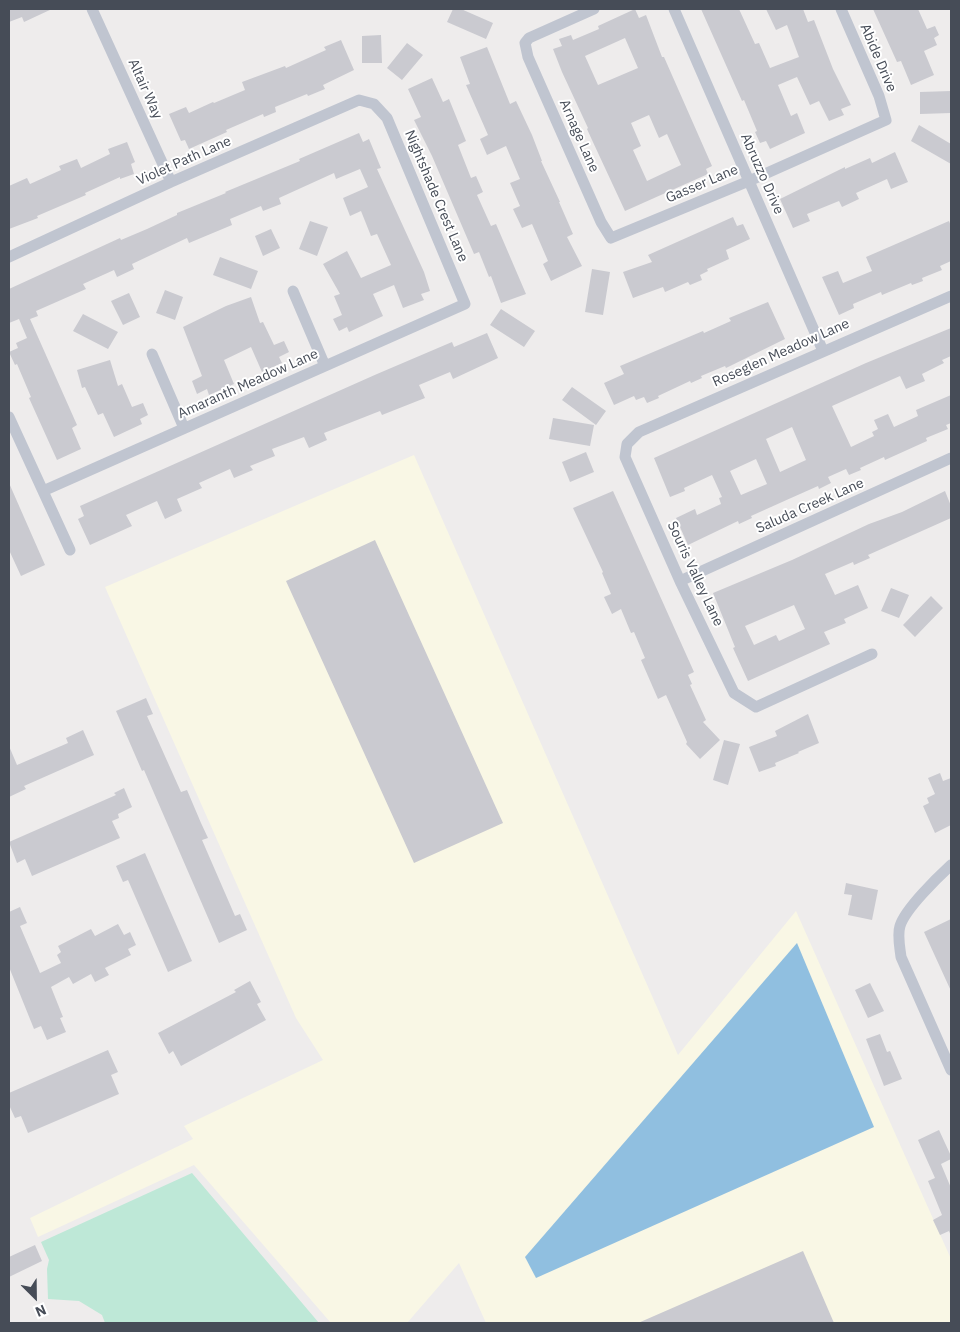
<!DOCTYPE html>
<style>
body{margin:0}
#map{position:relative;width:960px;height:1332px;overflow:hidden;background:#eeecec;font-family:"IBM Plex Sans",sans-serif}
canvas{display:block}
.frame{position:absolute;inset:0;border:10px solid #464c57;pointer-events:none}
.north{position:absolute;left:10px;top:1272px;width:50px;height:50px;-webkit-text-stroke:4px #fff;paint-order:stroke;rotate:157deg;font-size:14px;font-weight:700;line-height:20px;text-align:center;color:#464c57}
.north::after{content:'';display:block;margin:auto;width:18px;height:22px;background:#464c57;clip-path:polygon(50% 0,100% 100%,50% 72%,0 100%)}
</style>
<div id="map">
<canvas width="960" height="1332"></canvas>
<div class="frame"></div>
<div class="north">N</div>
</div>
<script>
const c = document.querySelector('canvas').getContext('2d');
c.lineJoin = 'round';
function fill(path, color) { c.fillStyle = color; c.fill(path, 'evenodd'); }
function trace(path, color, width, dash) { c.strokeStyle = color; c.lineWidth = width; c.lineCap = dash ? 'butt' : 'round'; c.setLineDash(dash || []); c.stroke(path); }
function label(font, color, halo, rows, align = 'center') {
  c.font = font + ' "IBM Plex Sans",sans-serif'; c.lineWidth = 4; c.setLineDash([]); c.textBaseline = 'middle'; c.strokeStyle = halo; c.fillStyle = color; for (const [text, x, y, turn = 0] of rows) {
    c.save(); c.translate(x, y); c.rotate((+turn || 0) * Math.PI / 180); c.textAlign = isNaN(turn) ? turn : align; if (halo) c.strokeText(text, 0, 0); c.fillText(text, 0, 0); c.restore();
  }
}
const commercial = new Path2D(`
 M414,455L678,1055L796,911L951,1259V1323H486L459,1263L407,1323H331L194,1165L38,1237L30,1218L193,1139L184,1126L323,1060L296,1018L105,587Z`);
const green = new Path2D(`
 M192,1173L319,1323H105L102,1315L79,1301L48,1299L47,1269L49,1260L41,1242Z`);
const water = new Path2D(`
 M797,943L874,1127L536,1278L525,1257Z`);
const building = new Path2D(`
 M9,9H52L24,22L22,17L9,22Z
 M453,9H461L493,23L486,39L447,22Z
 M635,9L639,18L646,15L662,57H664L712,166L706,169L708,174L625,211L592,140L587,129L588,128L562,72L553,49L562,46L559,39L571,35L573,40L599,29L598,26ZM625,38L638,68L598,85L585,56ZM649,115L659,138L667,134L681,165L647,181L633,150L641,146L631,123Z
 M701,9H739L755,44L759,43L770,68L799,57L787,25L776,30L766,9H803L808,22L814,20L833,69L851,105L841,109L844,115L829,121L819,101L810,105L797,77L778,85L791,116L797,113L805,133L770,149L766,141L760,143L755,132L757,131L744,100L742,101Z
 M873,9H918L927,29L935,26L939,35L934,38L937,45L924,51L934,75L911,85L901,61L897,62Z
 M381,35L382,63H362V36Z
 M341,40L354,70L323,85L325,89L308,96L307,94L275,107L276,112L264,117L263,114L226,130L227,132L189,149L185,140L181,141L169,114L186,107L189,113L213,102L214,103L245,90L242,82L285,66L286,68L326,50L324,47Z
 M407,43L423,55L402,80L387,68Z
 M487,47L510,104L516,101L532,135L542,161H541L560,202H559L573,234L567,237L582,266L551,281L543,264L548,261L532,224L522,228L513,209L520,206L510,183L520,179L506,146L487,155L480,139L488,135L466,85L470,84L460,57Z
 M432,78L443,102L449,99L466,141L458,145L471,178L476,176L483,192L477,195L491,226L496,224L526,294L501,303L491,276L489,277L479,252L474,254L432,156L414,120L421,117L408,89Z
 M951,91V113L920,114V92Z
 M919,125L951,144V164L911,141Z
 M359,133L363,142L369,139L381,168L377,169L424,272L430,291L421,294L424,300L403,308L394,285L373,294L383,316L349,332L347,327L339,331L333,319L342,315L334,296L340,294L323,264L347,251L361,278L391,265L377,234L371,236L361,211L350,216L343,198L368,187L360,169L336,179L334,173L279,198L281,204L263,211L261,206L230,219L232,225L189,243L187,238L132,264L134,269L117,277L114,270L83,284L86,289L36,311L38,316L30,319L77,425L72,428L81,449L57,460L29,398L31,397L17,364L15,365L9,352L18,348L16,343L27,338L19,319L9,323V289L120,238L121,240L147,229L177,215V213L226,193L225,192L300,161L299,159Z
 M127,142L135,162L131,164L134,174L120,179V177L85,193L86,195L37,216L38,218L9,229V186L27,178L30,184L61,170L59,166L77,159L81,168L110,154L108,149Z
 M895,152L908,182L891,189L887,179L856,193L859,199L842,207L839,201L807,214L810,221L793,228L780,199L845,167V169L870,158L872,163Z
 M733,217L737,226L743,224L750,239L726,250L729,259L707,269L708,271L700,275L702,280L690,285L688,282L665,292L663,287L633,298L623,272L652,262L648,255Z
 M310,221L328,227L317,256L299,249Z
 M949,221L951,226V261L940,266L942,270L922,278L923,281L912,285L911,283L882,295L881,292L853,304L854,308L839,315L822,277L838,271L843,283L872,271L866,257Z
 M271,229L280,248L263,256L255,236Z
 M220,257L258,271L251,289L213,275Z
 M592,269L610,272L603,315L585,312Z
 M165,290L183,297L175,320L156,313Z
 M129,293L140,317L123,325L111,301Z
 M251,297L260,323L263,322L274,345L284,341L289,352L279,357L282,363L262,372L251,347L224,360L234,384L209,395L207,389L197,394L192,381L202,376L183,327L226,306Z
 M768,302L785,339L726,368L725,366L701,376L702,378L691,383L690,381L658,396L659,398L647,403L644,397L636,400L634,396L614,405L604,383L624,374L620,366L703,331L704,333L731,321L729,318Z
 M501,309L535,331L524,347L490,325Z
 M83,314L118,332L108,349L73,331Z
 M951,328V356L942,360L944,363L922,374L925,381L906,389L900,376L832,406L851,447L874,436L872,432L878,429L874,420L888,414L894,427L918,416L916,410L951,395V423L946,425L948,429L926,438L927,441L885,460L884,457L860,468L861,470L849,475L846,469L828,477L831,483L819,489L818,486L791,498L751,516L752,518L739,524L738,521L688,545L676,518L695,509L697,515L721,504L719,498L722,497L712,475L684,488L685,491L670,497L654,458L866,363ZM792,427L806,460L780,472L766,439ZM756,459L767,484L741,495L730,471Z
 M487,333L498,358L453,379L450,372L419,385L425,398L382,415L380,411L324,433L327,440L309,448L304,437L272,449L275,456L250,466L253,470L234,478L230,469L199,483L202,488L177,499L182,511L165,519L157,501L126,515L132,526L90,545L78,519L84,516L80,506L377,374L452,342L454,347Z
 M110,360L118,386L122,384L132,407L143,403L148,415L140,419L142,424L114,437L103,413L98,415L85,387L82,388L77,370Z
 M572,387L606,411L596,425L562,400Z
 M553,418L594,425L590,446L549,439Z
 M586,452L594,472L570,482L562,462Z
 M9,483L45,565L21,576L9,550Z
 M613,491L694,672L688,675L692,684L690,685L706,720L703,722L720,740L700,759L686,744L687,742L666,695L658,699L641,660L645,658L634,632L631,633L621,609L612,614L604,597L611,594L602,573L603,572L573,508Z
 M945,491L951,506V518L868,555L870,558L854,565L853,562L825,574L835,595L858,585L868,608L844,619L846,623L824,632L830,644L748,681L733,648L735,647L713,593L792,560L869,524L902,512ZM794,605L805,629L779,641L776,635L754,645L745,626Z
 M375,540L503,823L414,863L286,581Z
 M891,588L909,595L899,618L881,611Z
 M931,596L943,608L915,637L903,625Z
 M146,698L153,714L147,716L181,792L187,790L201,823L208,838L202,840L235,916L240,914L247,930L219,943L144,770L142,771L116,711Z
 M808,714L819,743L798,752L799,753L775,763L776,766L759,772L749,747L777,736L775,731Z
 M83,730L94,755L24,786L26,789L9,797V746L17,765L68,743L66,738Z
 M724,740L740,744L728,785L713,780Z
 M940,773L943,781L951,778V825L935,833L923,806L929,803L927,798L935,794L928,778Z
 M124,788L132,807L118,814L119,818L112,821L120,838L32,876L25,859L17,863L9,842L116,795L114,793Z
 M145,853L192,961L168,972L128,880L123,882L116,866Z
 M846,883L878,890L872,920L848,915L852,895L844,894Z
 M20,907L27,923L20,926L40,973L61,963L57,955L61,952L58,946L91,929L95,936L118,924L124,935L130,932L136,945L128,949L131,955L105,968L109,975L95,982L91,974L73,984L69,977L51,987L63,1017L60,1018L66,1032L47,1040L41,1026L34,1029L9,967V912Z
 M951,919V991L924,932Z
 M250,981L261,1002L257,1004L266,1020L181,1066L173,1051L169,1054L158,1033L236,992L234,990Z
 M870,983L884,1011L868,1018L855,990Z
 M880,1034L887,1052L890,1051L902,1079L884,1086L866,1039Z
 M108,1050L118,1072L111,1075L119,1094L28,1133L21,1116L15,1118L9,1105V1093Z
 M939,1130L951,1156V1159L941,1164L951,1188V1236L949,1231L940,1235L933,1220L942,1215L928,1181L935,1178L918,1140Z
 M35,1245L42,1261L9,1277V1257Z
 M803,1251L834,1323H638Z`);
const minor = new Path2D(`
 M92,9L171,182
 M594,9L529,38L525,43L528,57L601,222L611,238L749,181L886,120L879,96L841,9
 M674,9L823,351
 M9,257L171,182L359,100L374,104L387,118L465,304L43,491
 M293,291L325,366
 M152,354L184,428
 M9,417L70,550
 M680,581L951,458
 M872,654L756,707L734,693L680,581L625,457L627,444L639,432L951,296
 M951,865C938,877 905,909 900,926C897,935 900,948 901,957L951,1070`);
const streetNames = [
 ["Abide Drive",878,58,67],
 ["Altair Way",145,89,66],
 ["Arnage Lane",579,136,66],
 ["Violet Path Lane",184,161,-24],
 ["Abruzzo Drive",762,174,66],
 ["Gasser Lane",702,184,-23],
 ["Nightshade Crest Lane",436,196,67],
 ["Roseglen Meadow Lane",781,353,-24],
 ["Amaranth Meadow Lane",248,384,-24],
 ["Saluda Creek Lane",810,506,-24],
 ["Souris Valley Lane",695,574,65]
];
fill(commercial, '#f9f7e5');
fill(green, '#bee8d7');
fill(water, '#90bfe0');
fill(building, '#cacad0');
trace(minor, '#c0c5d0', 11);
label('14px', '#464c57', '#fff', streetNames);
</script>
